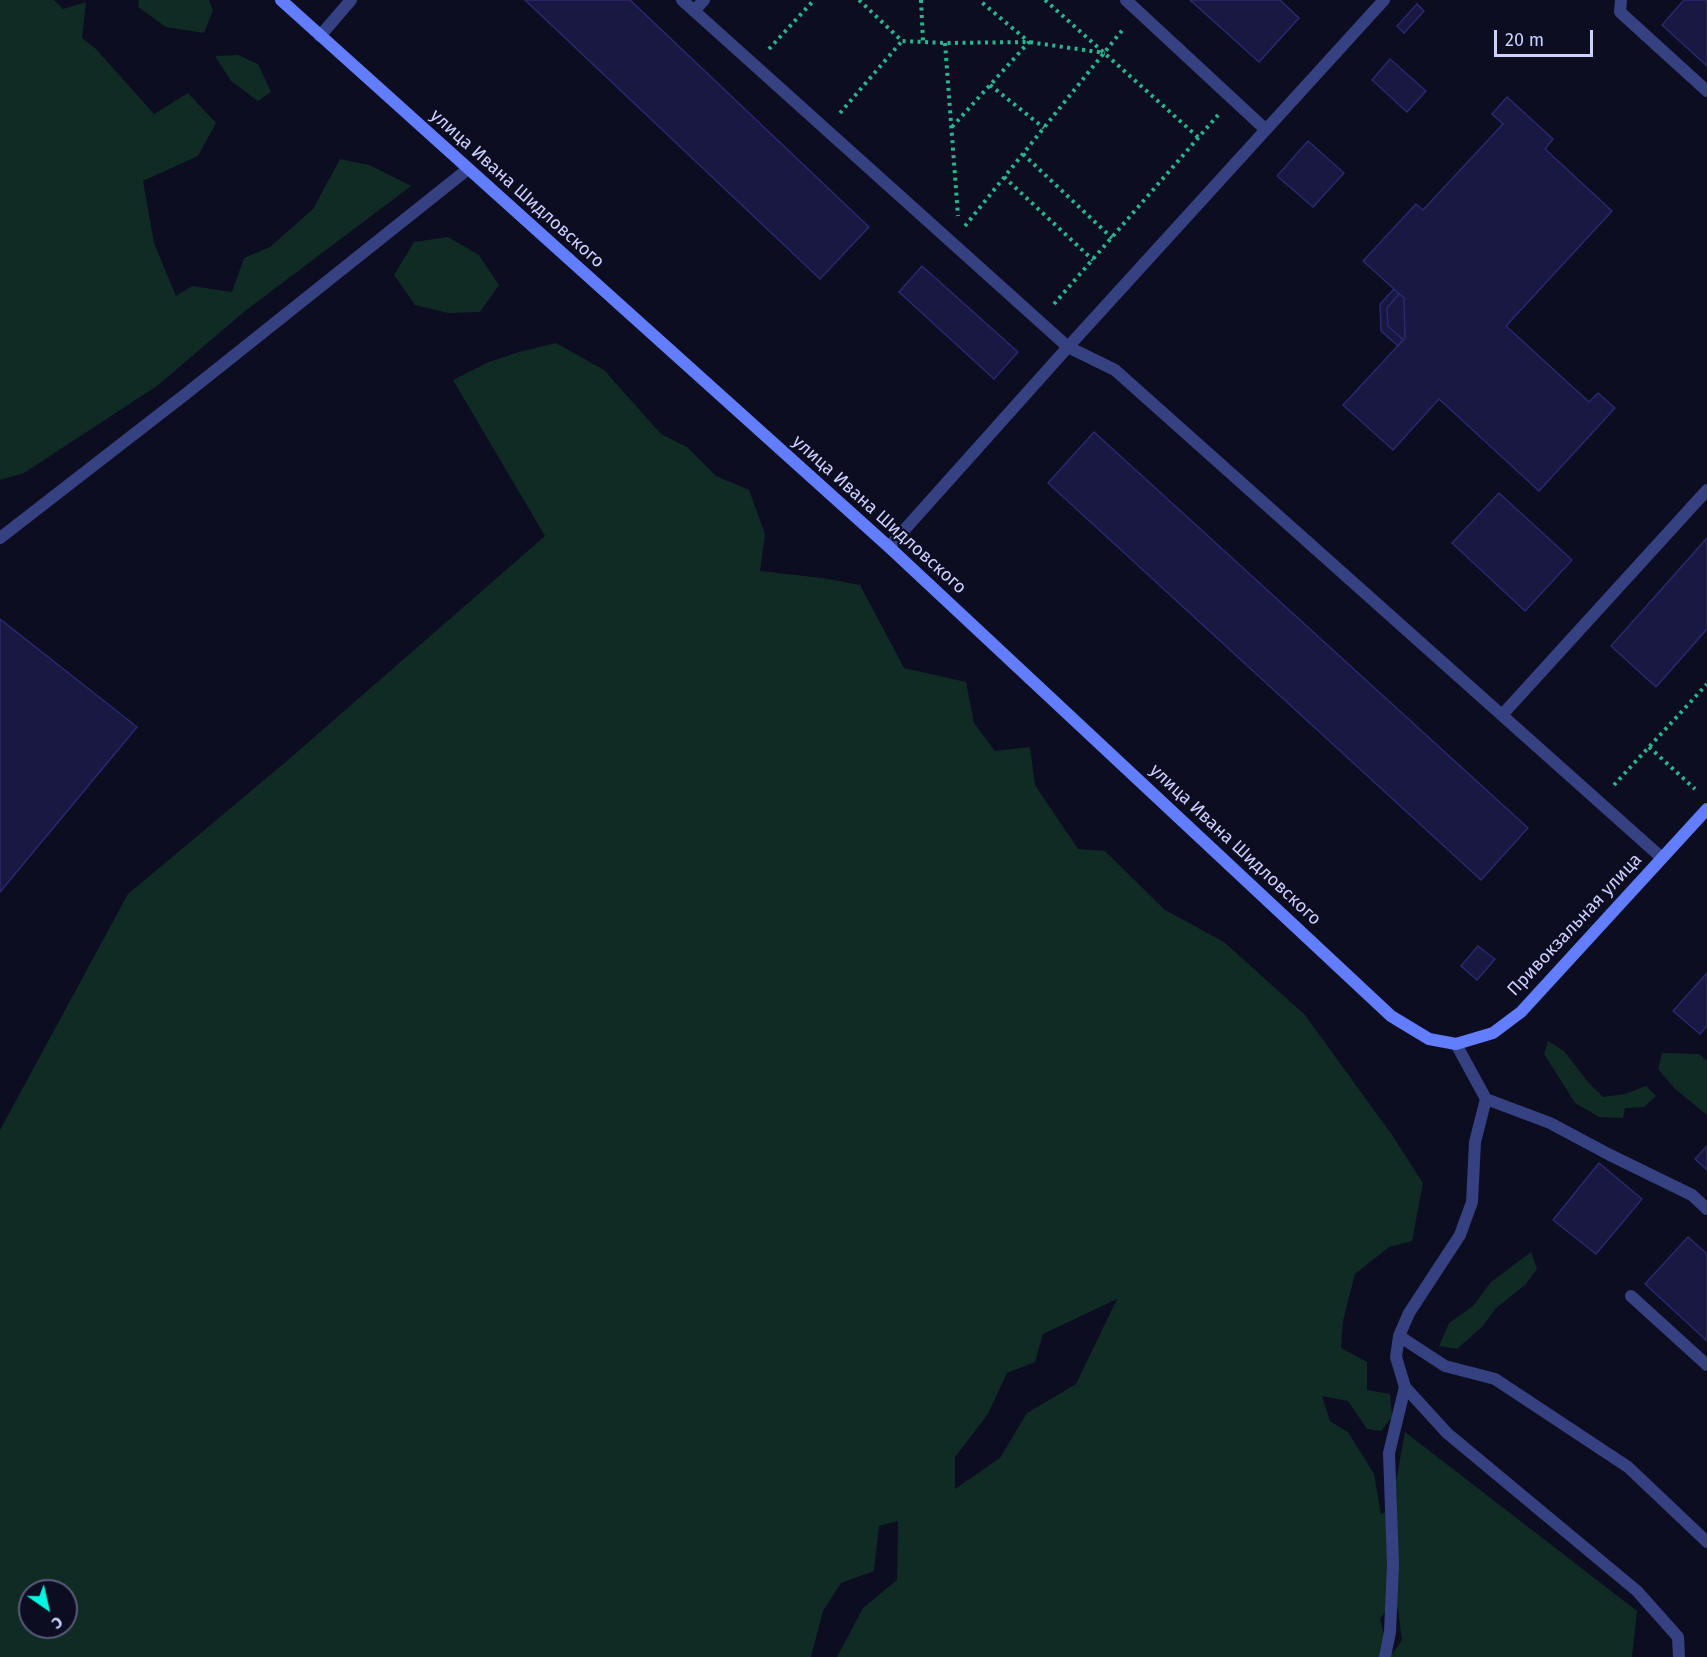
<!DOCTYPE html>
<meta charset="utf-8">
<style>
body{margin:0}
#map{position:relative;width:1707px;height:1657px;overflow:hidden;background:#0c0d21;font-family:"Fira Sans",sans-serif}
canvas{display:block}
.north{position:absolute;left:18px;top:1579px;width:60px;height:60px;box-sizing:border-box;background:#0c0d21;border:2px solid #595b7a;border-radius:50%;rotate:146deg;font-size:16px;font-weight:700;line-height:24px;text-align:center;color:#ccd0ff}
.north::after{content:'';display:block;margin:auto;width:21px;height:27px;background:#00f7e0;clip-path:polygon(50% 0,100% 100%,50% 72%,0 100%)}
.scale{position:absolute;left:1494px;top:30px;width:99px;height:27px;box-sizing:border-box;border:3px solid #ccd0ff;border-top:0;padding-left:8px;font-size:18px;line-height:21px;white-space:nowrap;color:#ccd0ff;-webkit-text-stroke:4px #0c0d21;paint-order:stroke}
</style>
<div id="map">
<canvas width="1707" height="1657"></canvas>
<div class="north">С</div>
<div class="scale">20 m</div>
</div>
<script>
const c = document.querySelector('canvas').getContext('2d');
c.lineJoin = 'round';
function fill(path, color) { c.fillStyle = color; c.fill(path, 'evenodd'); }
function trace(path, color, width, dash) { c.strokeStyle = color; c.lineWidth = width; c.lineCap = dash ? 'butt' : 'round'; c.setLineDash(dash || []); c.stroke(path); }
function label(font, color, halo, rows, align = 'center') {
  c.font = font + ' "Fira Sans",sans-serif'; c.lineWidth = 4.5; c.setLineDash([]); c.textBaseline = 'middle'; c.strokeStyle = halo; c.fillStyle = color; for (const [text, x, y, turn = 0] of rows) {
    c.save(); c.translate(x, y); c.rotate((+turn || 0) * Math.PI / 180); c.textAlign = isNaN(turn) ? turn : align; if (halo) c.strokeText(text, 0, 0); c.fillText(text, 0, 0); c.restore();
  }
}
const green = new Path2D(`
 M0,0H54L63,9L86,2L82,38L96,49L154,114L188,93L216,123L198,156L143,181L154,243L176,296L192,286L232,292L244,258L270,247L313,209L340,159L369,165L411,186L245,311L157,386L24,473L0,480Z
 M139,0H209L213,10L204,33L166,27L138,7Z
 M238,55L258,64L271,92L258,101L231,81L215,56Z
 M448,237L479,255L499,285L480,312L448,313L415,305L394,275L414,242Z
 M556,343L604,370L661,434L687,447L716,476L749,490L765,534L760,571L822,578L860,585L904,668L966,682L974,723L995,751L1030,747L1035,785L1078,849L1105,851L1165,910L1224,942L1305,1015L1392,1135L1423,1183L1412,1241L1389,1247L1355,1274L1343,1321L1341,1348L1367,1362V1390L1390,1394L1392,1417L1381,1431L1367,1429L1348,1401L1322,1396L1330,1421L1348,1432L1374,1474L1381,1514L1397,1508L1396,1481L1405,1432L1637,1611L1632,1657H1390L1402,1640L1398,1609L1391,1604L1380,1619L1390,1657H837L863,1608L897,1580L898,1521L879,1526L874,1571L841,1583L823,1611L811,1657H0V1130L128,894L288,760L545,536L453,380L489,362L519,352ZM1117,1299L1076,1384L1027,1413L1000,1458L955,1489V1457L988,1414L1007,1373L1035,1362L1043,1334ZM30,1591H66V1627H30Z
 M1548,1041L1564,1051L1588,1082L1603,1097L1625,1094L1646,1086L1656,1096L1644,1107L1625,1108L1623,1118L1599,1117L1575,1103L1544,1054Z
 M1662,1053L1699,1054L1707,1061V1115L1675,1089L1658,1069Z
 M1531,1252L1537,1269L1525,1285L1496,1308L1483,1326L1457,1349L1439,1346L1449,1323L1473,1306L1491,1282Z`);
const building = new Path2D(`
 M525,0H630L869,227L820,279Z
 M1190,0H1280L1299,18L1259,62Z
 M1684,0H1707V66L1662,25Z
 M1417,4L1424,11L1404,33L1397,26Z
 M1390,59L1426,91L1407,112L1372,80Z
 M1507,97L1553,139L1545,149L1612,211L1506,326L1589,402L1598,393L1615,408L1539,491L1439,399L1393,450L1343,405L1405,338L1404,298L1363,261L1416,204L1423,210L1503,124L1492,114Z
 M1308,141L1344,173L1313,207L1277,176Z
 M922,266L1018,352L994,379L899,292Z
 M1394,289L1399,294L1387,308L1388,326L1403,340L1398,346L1381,331L1380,304Z
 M1399,294L1404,298L1405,338L1403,340L1388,326L1387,308Z
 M1094,432L1528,828L1481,880L1048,483Z
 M1499,493L1572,560L1525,611L1452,543Z
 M1707,538V629L1656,687L1611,646Z
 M0,619L137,727L0,892Z
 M1478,946L1495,959L1477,980L1461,966Z
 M1707,973V1026L1700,1034L1673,1011Z
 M1707,1146V1170L1695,1159Z
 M1599,1163L1642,1199L1596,1254L1553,1220Z
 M1688,1237L1707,1254V1341L1645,1284Z`);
const path = new Path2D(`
 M859,0L902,41L945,43L1029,42L1105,53
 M921,0L923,42
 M1045,0L1199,138
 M945,43L958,216
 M769,49L814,0
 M990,85L1044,128
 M840,113L902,41
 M952,127L1029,42L979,0
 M1023,154L1112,238
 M1004,177L1093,260
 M965,226L1124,28
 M1054,304L1218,115
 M1649,747L1695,789
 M1614,785L1707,684`);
const lane = new Path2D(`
 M682,0L1068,347L1115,370L1662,858
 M1126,0L1265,129
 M1621,0L1620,12L1707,91
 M694,11L704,0
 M320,36L351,0
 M0,538L187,393L468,169
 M889,547L1068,347L1384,0
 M1502,715L1707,490
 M1456,1044L1486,1099L1550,1123L1610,1155L1692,1195L1707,1209
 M1486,1099L1475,1142L1472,1202L1460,1235L1409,1313L1399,1336L1396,1357L1405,1387L1447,1433L1637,1591L1678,1637L1679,1657
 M1631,1296L1707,1365
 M1399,1336L1445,1366L1495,1379L1628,1467L1707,1542
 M1385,1657L1390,1632L1393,1565L1389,1453L1405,1387`);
const secondary = new Path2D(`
 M281,0L889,547L1391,1016L1429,1039L1456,1044L1493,1033L1521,1012L1707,809`);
const streetNames = [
 ["улица Ивана Шидловского",517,189,42],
 ["улица Ивана Шидловского",879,515,42],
 ["улица Ивана Шидловского",1235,845,43],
 ["Привокзальная улица",1575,925,-47]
];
fill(green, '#0f2b24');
fill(building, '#181842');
trace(building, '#29296f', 1.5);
trace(path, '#2ab592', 4, [3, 4.5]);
trace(lane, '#354181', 12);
trace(secondary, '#637dff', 12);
label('18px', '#ccd0ff', '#0c0d21', streetNames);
</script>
